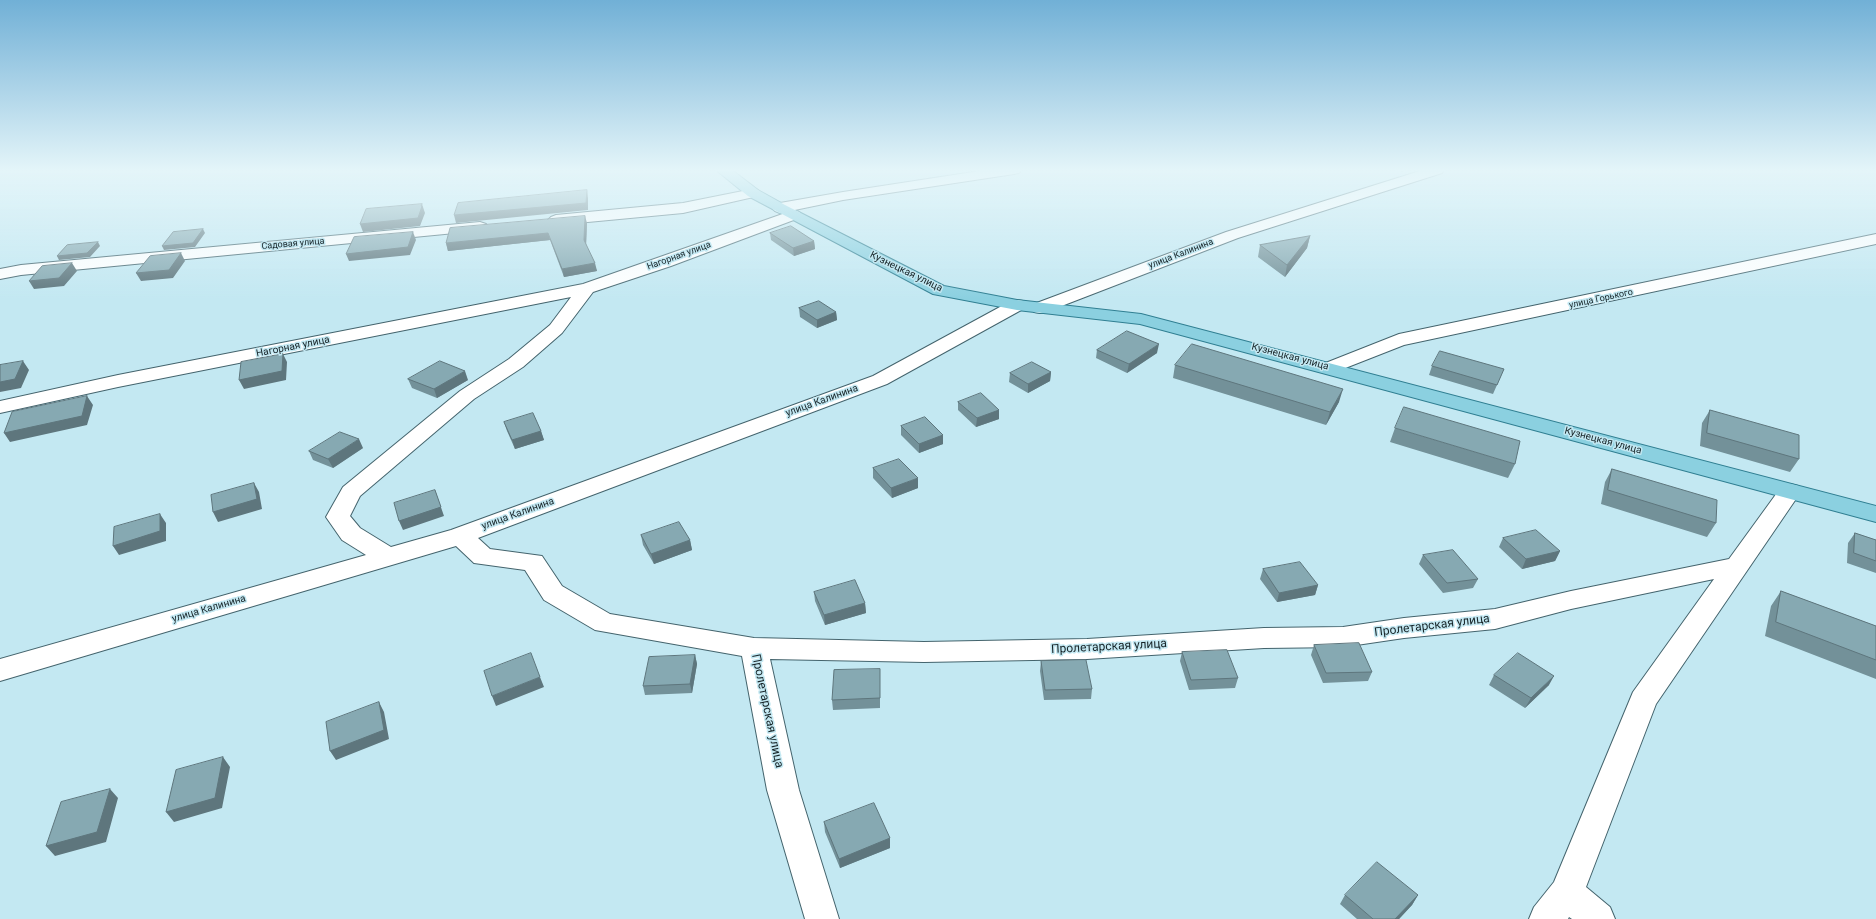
<!DOCTYPE html>
<meta charset="utf-8">
<style>
body{margin:0}
canvas{display:block;background:#c3e8f2}
</style>
<canvas width="1876" height="919"></canvas>
<script>
const c = document.querySelector('canvas').getContext('2d');
c.lineJoin = 'round';
function trace(path, color, width, dash) { c.strokeStyle = color; c.lineWidth = width; c.lineCap = dash ? 'butt' : 'round'; c.setLineDash(dash || []); c.stroke(path); }
function fill(path, color) { c.fillStyle = color; c.fill(path, 'evenodd'); }
function label(font, color, halo, rows, align = 'center') {
  c.font = font + ' Roboto,sans-serif'; c.lineWidth = 3; c.setLineDash([]); c.textBaseline = 'middle'; c.strokeStyle = halo; c.fillStyle = color; for (const [text, x, y, turn = 0] of rows) {
    c.save(); c.translate(x, y); c.rotate((+turn || 0) * Math.PI / 180); c.textAlign = isNaN(turn) ? turn : align; if (halo) c.strokeText(text, 0, 0); c.fillText(text, 0, 0); c.restore();
  }
}
const minor = new Path2D(`
 M986,170H1021L1019,173L1014,174L843,200L780,213L775,211L772,208L775,205L780,203L843,192Z
 M1423,170H1444L1442,173L1238,238L1046,312L1040,313L1034,312L1031,308L1034,304L1226,232Z
 M753,189L758,190L760,193L758,196L683,213L556,225L551,223L548,220L551,217L556,215L683,203Z
 M794,210L799,212L802,215L799,218L671,266L593,292L562,333L523,367L474,399L360,496L350,516L360,528L391,547L451,530L873,376L1011,301L1017,300L1023,301L1026,305L1023,309L887,384L478,538L490,549L542,556L562,586L610,614L754,638L924,642L1087,639L1264,628L1343,627L1404,618L1495,609L1571,591L1729,559L1782,486L1790,484L1798,486L1801,491L1798,496L1656,704L1586,887L1610,907L1615,919H1572L1569,917L1568,919H1529L1534,907L1554,882L1633,692L1714,579L1571,609L1495,629L1404,638L1343,647L1264,648L1087,659L924,662L770,659L799,790L839,919H805L767,790L742,656L595,630L544,600L525,570L474,563L456,546L0,681V659L366,555L342,540L326,517L343,487L460,391L509,359L550,325L571,297L118,387L0,413V401L118,375L583,284Z
 M480,222L486,224L488,227L486,230L21,275L0,279V269L21,265Z
 M1876,234V244L1404,345L1330,374L1323,372L1320,368L1323,364L1399,334Z`);
const major = new Path2D(`
 M716,170H732L758,190L785,205L944,286L1017,300L1141,314L1876,506V522L1140,324L1017,310L933,294L748,196Z`);
const wall = new Path2D(`
 M1397,170H1408L1402,172Z
 M587,223L586,244L597,271L564,277L550,240L448,251L446,243Z
 M770,233L814,241L815,249L794,256L771,240Z
 M1310,236L1307,248L1285,277L1258,257L1260,245Z
 M799,308L836,312L837,320L817,328L800,317Z
 M1097,350L1157,353L1127,373L1096,358Z
 M1175,365L1339,402L1326,425L1173,378Z
 M1432,366L1504,369L1493,394L1429,375Z
 M1051,372L1050,381L1028,393L1009,382L1010,373Z
 M408,379L468,380L437,398L412,388Z
 M958,402L999,410V419L976,427L958,410Z
 M1710,410L1799,459L1790,472L1700,446L1702,423Z
 M504,422L541,431L544,440L515,449L507,431Z
 M901,426L943,435V444L919,453L901,435Z
 M1395,428L1515,464L1508,478L1390,442Z
 M363,448L333,468L313,460L309,451Z
 M873,468L918,488L892,498L873,478Z
 M1612,469L1716,523L1707,537L1601,504L1605,482Z
 M1855,533L1876,540V573L1847,563L1848,543Z
 M641,535L690,540L692,550L654,564L643,545Z
 M1503,538L1560,551L1555,561L1522,569L1499,547Z
 M1423,555L1478,579L1473,588L1443,593L1419,564Z
 M1263,569L1318,585L1315,595L1277,602L1260,579Z
 M1781,591L1876,626V679L1765,636L1771,606Z
 M814,592L865,603L866,613L825,625L815,601Z
 M1314,645L1372,672L1368,681L1323,683L1311,655Z
 M1182,652L1238,678L1235,688L1189,690L1180,661Z
 M695,655L697,664L692,693L645,695L643,686Z
 M1041,661L1092,689L1091,699L1044,700L1040,671Z
 M1494,675L1549,685L1525,708L1489,685Z
 M880,678V708L833,710L832,700Z
 M824,822L890,838V848L840,868L825,832Z
 M1345,895H1418L1412,905L1399,919H1357L1340,904Z`);
const shadedWall = new Path2D(`
 M1403,170H1408L1402,172Z
 M587,190L588,198V210L456,223L454,215Z
 M422,204L425,213L420,226L363,232L360,224L421,206Z
 M585,216L587,223L586,247L584,240Z
 M203,229L205,233L195,247L164,250L162,246Z
 M413,232L416,240L410,255L349,261L346,254Z
 M548,233L550,240L448,251L446,243Z
 M1310,236L1307,248L1285,277L1287,265Z
 M814,241L815,249L794,256L793,248Z
 M98,242L100,246L90,257L59,260L57,256Z
 M181,253L185,261L173,278L141,281L136,273Z
 M72,263L77,271L64,286L34,289L29,281Z
 M595,263L597,271L564,277L562,269Z
 M836,312L837,320L817,328V320Z
 M1159,344L1157,353L1127,373L1129,364Z
 M283,354L287,362L286,380L244,389L239,380Z
 M23,361L29,370L21,388L0,392V382Z
 M465,371L468,380L437,398L434,389Z
 M1051,372L1050,381L1028,393V384Z
 M1343,389L1339,402L1326,425L1330,412Z
 M87,396L93,405L87,425L10,442L4,433Z
 M999,410V419L976,427L977,418Z
 M541,431L544,440L515,449L512,440Z
 M943,435V444L919,453V444Z
 M359,439L363,448L333,468L328,459Z
 M918,478V488L892,498L891,488Z
 M254,483L259,492L262,509L218,522L213,512Z
 M435,490L444,516L403,530L399,521Z
 M160,514L166,523V541L119,555L113,546Z
 M690,540L692,550L654,564L651,554Z
 M1560,551L1555,561L1522,569L1526,559Z
 M1318,585L1315,595L1277,602L1279,593Z
 M865,603L866,613L825,625L824,615Z
 M695,655L697,664L692,693L690,684Z
 M1554,676L1549,685L1525,708L1531,698Z
 M540,677L544,687L496,706L492,696Z
 M379,702L384,712L389,739L336,760L330,751Z
 M223,757L230,767L222,808L174,822L166,812Z
 M110,789L118,798L106,842L55,856L46,846Z
 M890,838V848L840,868L839,859Z
 M1418,895L1412,905L1399,919H1395Z`);
const building = new Path2D(`
 M587,190L586,203L454,215L458,203Z
 M422,204L421,206H422L418,218L360,224L366,209Z
 M585,216L584,240L595,263L562,269L548,233L446,243L450,228Z
 M791,226L814,241L793,248L770,233Z
 M203,229L193,243L162,246L173,232Z
 M413,232L408,247L346,254L354,237Z
 M1310,236L1287,265L1260,245Z
 M98,242L87,253L57,256L67,245Z
 M181,253L169,270L136,273L150,256Z
 M72,263L59,278L29,281L42,266Z
 M819,301L836,312L817,320L799,308Z
 M1127,331L1159,344L1129,364L1097,350Z
 M1192,344L1343,389L1330,412L1175,365Z
 M1440,351L1504,369L1497,385L1432,366Z
 M283,354L282,371L239,380L241,362Z
 M23,361L15,379L0,382V365Z
 M440,361L465,371L434,389L408,379Z
 M1032,362L1051,372L1028,384L1010,373Z
 M981,393L999,410L977,418L958,402Z
 M87,396L82,416L4,433L12,412Z
 M1404,407L1520,441L1515,464L1395,428Z
 M1710,410L1799,435V459L1707,433Z
 M533,413L541,431L512,440L504,422Z
 M925,417L943,435L919,444L901,426Z
 M340,432L359,439L328,459L309,451Z
 M899,459L918,478L891,488L873,468Z
 M1612,469L1717,500L1716,523L1608,490Z
 M254,483L257,499L213,512L211,495Z
 M435,490L441,507L399,521L394,503Z
 M160,514V531L113,546L114,527Z
 M679,522L690,540L651,554L641,535Z
 M1536,530L1560,551L1526,559L1503,538Z
 M1855,533L1876,540V561L1854,553Z
 M1453,550L1478,579L1447,583L1423,555Z
 M1300,562L1318,585L1279,593L1263,569Z
 M855,580L865,603L824,615L814,592Z
 M1781,591L1876,626V660L1776,622Z
 M1359,643L1372,672L1326,673L1314,645Z
 M1227,650L1238,678L1191,680L1182,652Z
 M531,653L540,677L492,696L484,671Z
 M1518,653L1554,676L1531,698L1494,675Z
 M695,655L690,684L643,686L649,657Z
 M1086,660L1092,689L1045,690L1041,661Z
 M880,669V698L832,700L834,670Z
 M379,702L384,730L330,751L326,722Z
 M223,757L215,798L166,812L176,770Z
 M110,789L97,832L46,846L61,802Z
 M874,803L890,838L839,859L824,822Z
 M1377,862L1418,895L1395,919H1373L1345,895Z`);
const farStreetnames = [
 ["Садовая улица",293,244,-5],
 ["улица Калинина",1181,254,-21],
 ["Нагорная улица",679,256,-20],
 ["улица Горького",1601,299,-12]
];
const streetNames = [
 ["Кузнецкая улица",906,272,26],
 ["Нагорная улица",293,347,-11],
 ["Кузнецкая улица",1290,357,15],
 ["улица Калинина",822,401,-20],
 ["Кузнецкая улица",1603,441,15],
 ["улица Калинина",518,514,-20],
 ["улица Калинина",209,609,-16]
];
const nearStreetnames = [
 ["Пролетарская улица",1432,626,-7],
 ["Пролетарская улица",1109,647,-3],
 ["Пролетарская улица",767,711,78]
];
trace(minor, '#44646d', 2);
trace(major, '#307f92', 2);
fill(minor, '#fff');
fill(major, '#8bd0e0');
fill(wall, '#739199');
fill(shadedWall, '#5e767d');
fill(building, '#86a9b2');
trace(building, '#5e767d', 1);
const sky = c.createLinearGradient(0, 0, 0, 299);
sky.addColorStop(0, '#71b0d6');
sky.addColorStop(0.57, '#e4f5f9');
sky.addColorStop(1, '#e4f5f900');
c.fillStyle = sky;
c.fillRect(0, 0, 1876, 299);
label('9px', '#172428', '#c3e8f2', farStreetnames);
label('10px', '#172428', '#c3e8f2', streetNames);
label('12px', '#172428', '#c3e8f2', nearStreetnames);
</script>
